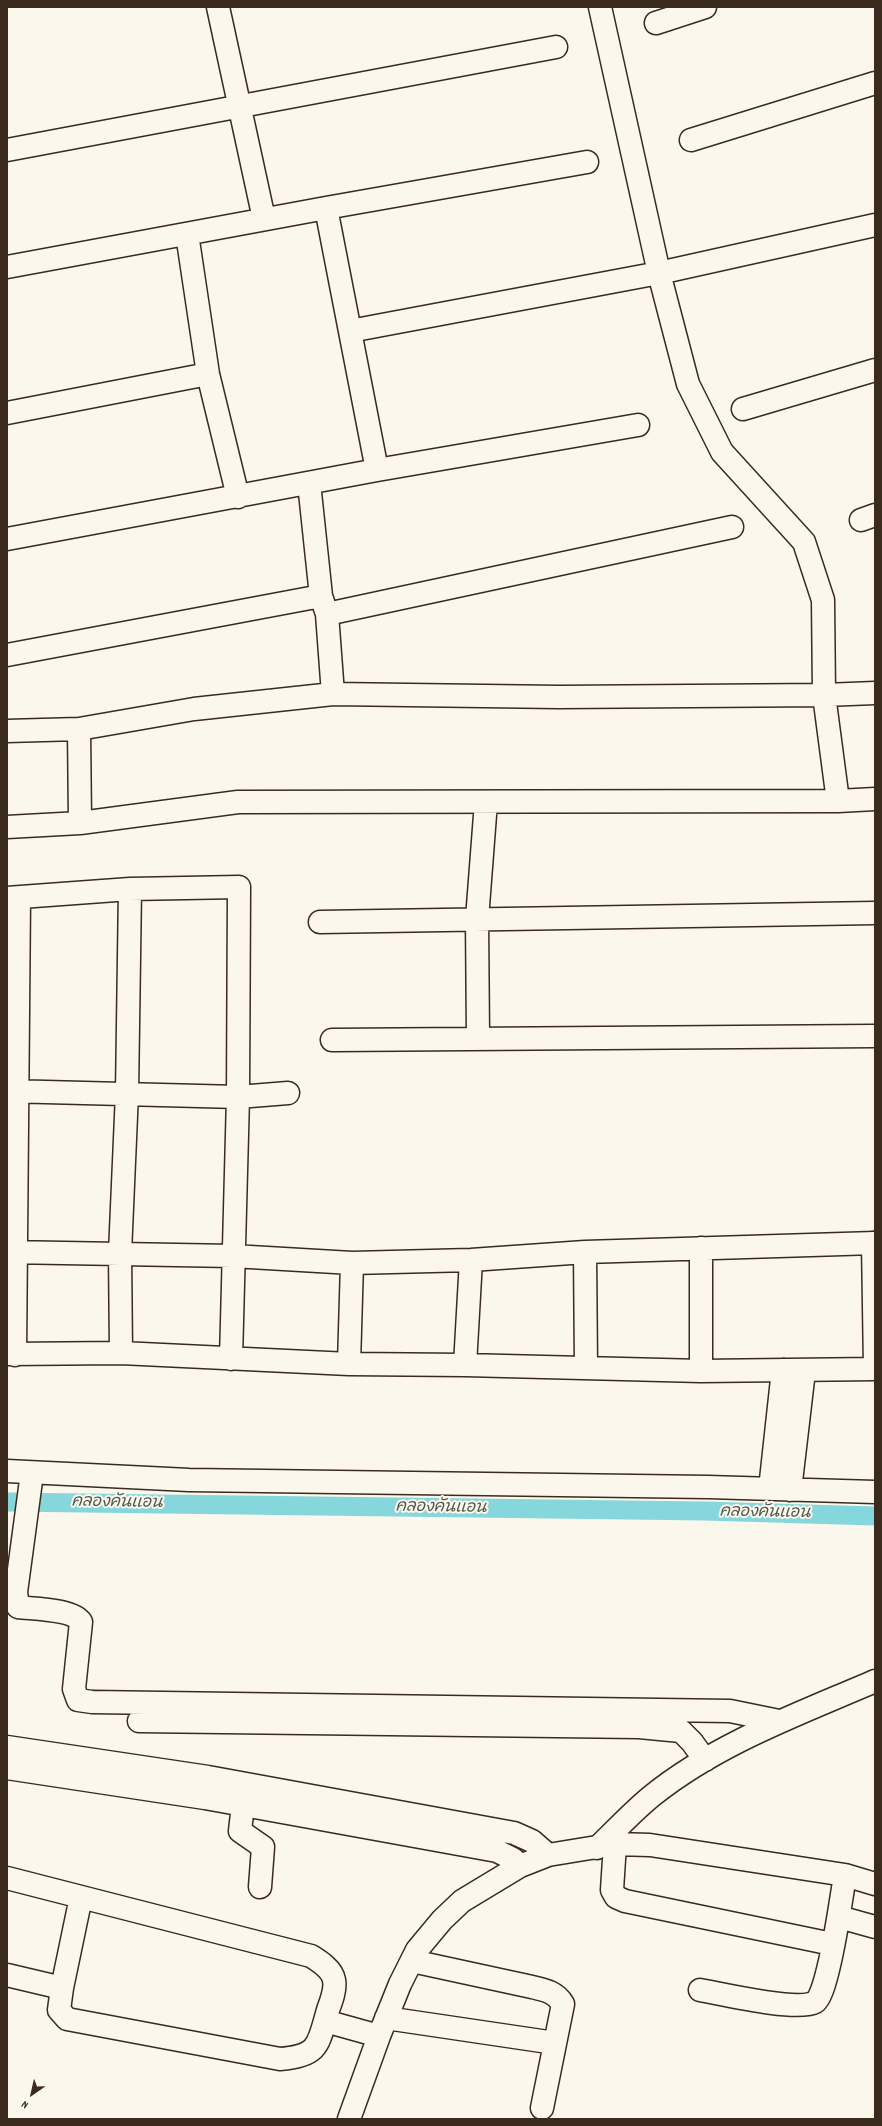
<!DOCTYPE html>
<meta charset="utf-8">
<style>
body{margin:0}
#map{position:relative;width:882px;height:2126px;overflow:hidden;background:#fbf7ec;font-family:Dekko,sans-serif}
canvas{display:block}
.frame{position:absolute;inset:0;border:8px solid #3b2a1e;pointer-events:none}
.north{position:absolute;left:12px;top:2074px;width:40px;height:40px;-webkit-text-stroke:3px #fbf7ec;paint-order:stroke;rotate:214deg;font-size:11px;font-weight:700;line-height:16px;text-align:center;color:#3b2a1e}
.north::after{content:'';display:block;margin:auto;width:14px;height:18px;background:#3b2a1e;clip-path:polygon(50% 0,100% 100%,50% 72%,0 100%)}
</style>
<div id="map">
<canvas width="882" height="2126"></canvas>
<div class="frame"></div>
<div class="north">N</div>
</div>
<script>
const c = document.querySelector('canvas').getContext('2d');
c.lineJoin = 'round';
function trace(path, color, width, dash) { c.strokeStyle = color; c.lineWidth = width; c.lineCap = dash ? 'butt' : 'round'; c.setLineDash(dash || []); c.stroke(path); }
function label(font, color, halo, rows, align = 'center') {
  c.font = font + ' Dekko,"Playpen Sans Thai",sans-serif'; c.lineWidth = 4; c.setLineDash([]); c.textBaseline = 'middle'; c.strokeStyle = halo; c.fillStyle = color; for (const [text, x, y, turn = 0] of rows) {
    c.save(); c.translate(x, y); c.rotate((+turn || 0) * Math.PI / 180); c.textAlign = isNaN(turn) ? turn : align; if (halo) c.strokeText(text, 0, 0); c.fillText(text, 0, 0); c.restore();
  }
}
const canal = new Path2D(`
 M7,1502L705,1511L875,1516`);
const minor = new Path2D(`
 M218,7L264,219
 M600,7L659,273L688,384L722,452L804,542L823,600L824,695L838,801
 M656,23L705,7
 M691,140L875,83
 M7,150L556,47
 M326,208L377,470
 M187,234L208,374L238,497
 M7,267L326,208L587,162
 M350,331L659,273L875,225
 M743,409L875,370
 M7,413L208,374
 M309,483L321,596L327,614L333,694
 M861,520L875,515
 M7,539L377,470L638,425
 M327,614L732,527
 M7,655L321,596
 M79,729L80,823
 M7,731L79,729L194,709L333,694L559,697L824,695L875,693
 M7,827L80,823L238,802L838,801L875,799
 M7,898L130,889L239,887L238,1097L231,1359
 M320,922L875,913
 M478,1039L477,919L486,802
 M332,1040L875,1036
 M7,1091L238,1097L288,1093
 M873,1243L875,1369
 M7,1252L233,1256L352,1263L471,1260L585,1252L875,1243
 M585,1252L586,1367
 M121,1353L120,1253L127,1093L130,889
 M7,1354L121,1353L349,1364L465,1365L701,1371L875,1369
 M15,1355L19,898
 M349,1364L352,1263
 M465,1365L471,1260
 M701,1371V1248
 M7,1471L189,1480L708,1487L875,1492
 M32,1473L16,1592L18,1607C33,1609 73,1609 81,1622L74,1689L78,1700L92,1702L730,1711L779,1721
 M770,1489L783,1370
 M790,1490L804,1371
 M139,1721L639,1727L681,1731L692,1742L705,1760
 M7,1747L208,1777L514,1833L532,1841L548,1855
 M7,1768L205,1798L497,1851L513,1859L520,1866
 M243,1805L240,1831L263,1847L260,1887
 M615,1844L612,1890L616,1897L625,1901L832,1944
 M597,1848C616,1830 633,1811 653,1795C718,1743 799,1714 875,1681
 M7,1878L311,1956C319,1961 332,1969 334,1980C336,1989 331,2002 328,2010C318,2044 320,2056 280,2059L67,2019L59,2010L62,1988L7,1975
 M839,1917L875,1927
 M412,1961L532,1987C545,1990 556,1992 563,2004L542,2108
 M62,1988L81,1897
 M700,1990C722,1994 798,2012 815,2002C828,1995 842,1894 845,1875
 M386,2018L555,2043
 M325,2021L379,2036
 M349,2119L379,2036L400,1984L417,1950L442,1920L462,1901L520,1866L548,1855L615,1844L650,1845L845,1875L875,1884`);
const waterNames = [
 ["คลองคันแอน",117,1504,1],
 ["คลองคันแอน",441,1509,1],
 ["คลองคันแอน",765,1514,1]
];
trace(canal, '#85d7db', 19);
trace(minor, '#3b2a1e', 25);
trace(minor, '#fbf7ec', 22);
label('italic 16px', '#4e554d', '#fbf7ec', waterNames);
</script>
